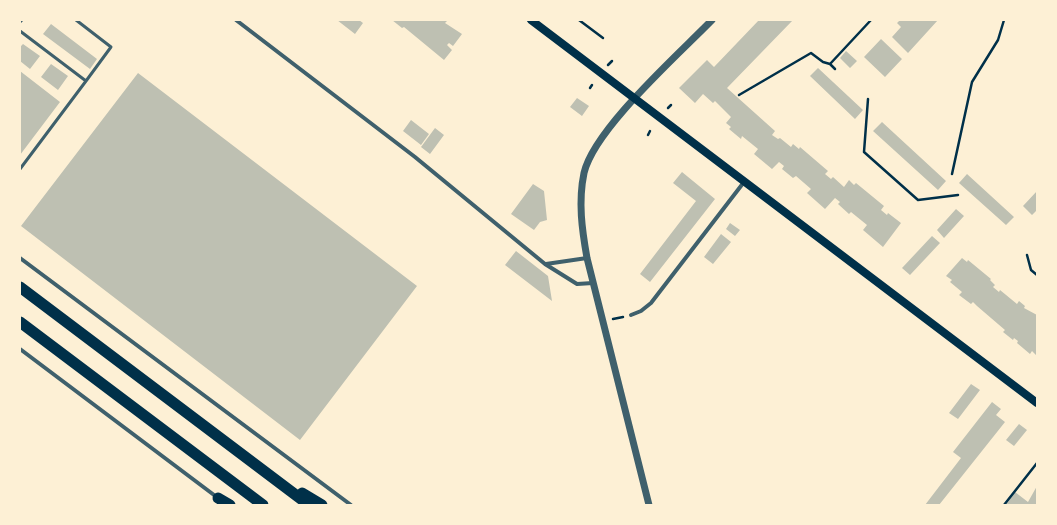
<!DOCTYPE html>
<style>
body{margin:0}
#map{position:relative;width:1057px;height:525px;overflow:hidden;background:#fdf0d5;font-family:"IBM Plex Sans",sans-serif}
canvas{display:block}
.frame{position:absolute;inset:0;border:21px solid #fdf0d5;pointer-events:none}
</style>
<div id="map">
<canvas width="1057" height="525"></canvas>
<div class="frame"></div>
</div>
<script>
const c = document.querySelector('canvas').getContext('2d');
c.lineJoin = 'round';
function fill(path, color) { c.fillStyle = color; c.fill(path, 'evenodd'); }
function trace(path, color, width, dash) { c.strokeStyle = color; c.lineWidth = width; c.lineCap = dash ? 'butt' : 'round'; c.setLineDash(dash || []); c.stroke(path); }
const building = new Path2D(`
 M337,20H359L363,23L355,34Z
 M392,20H446L447,21L445,23L462,34L453,46L449,43L447,45L452,50L444,60L404,27L402,28Z
 M759,20H793L727,88L775,131L772,135L778,139L780,138L791,147L793,144L799,149L800,147L828,171L825,174L831,179L833,177L844,187L849,180L854,185L856,183L884,206L881,210L887,215L888,213L901,223L883,247L863,230L867,225L851,212L849,214L838,204L840,202L835,198L825,209L807,193L811,189L796,176L793,178L782,169L784,166L779,162L772,169L754,154L758,149L742,136L741,139L729,129L731,127L726,123L731,117L715,101L713,103L703,94L695,103L679,88L707,60L714,67Z
 M900,20L906,21L938,20L908,53L892,37L901,27L897,23Z
 M51,24L97,59L90,69L43,34Z
 M881,39L902,59L885,77L864,57Z
 M23,44L40,56L30,69L20,61V47Z
 M846,51L857,61L850,68L840,58Z
 M51,64L68,76L58,90L41,77Z
 M818,68L863,110L855,119L810,76Z
 M20,71L60,102L20,155Z
 M138,73L417,286L300,440L21,226Z
 M577,98L589,106L582,116L570,107Z
 M411,120L429,134L421,145L403,131Z
 M882,122L946,181L938,190L873,131Z
 M435,128L444,135L430,154L421,147Z
 M682,172L715,199L650,282L640,274L696,201L673,183Z
 M967,174L1014,217L1006,225L959,183Z
 M533,184L544,191L547,220L540,222L534,230L511,214Z
 M1037,191V210L1032,215L1023,206Z
 M956,209L964,216L944,238L937,230Z
 M730,223L740,230L735,236L726,229Z
 M721,234L731,242L713,264L704,257Z
 M932,236L940,243L910,275L902,268Z
 M516,251L548,276L552,301L505,265Z
 M962,258L967,262L968,260L991,279L990,280L995,285L993,287L999,292L1000,290L1017,304L1019,301L1025,306L1024,308L1037,315V356L1032,351L1030,354L1017,343L1018,341L1014,338L1013,340L1003,332L1005,330L977,306L973,302L971,304L959,295L962,292L950,282L952,280L946,276Z
 M971,384L980,390L958,419L949,413Z
 M992,402L1001,409L996,415L1005,422L939,505H925L961,458L953,452Z
 M1019,424L1027,430L1014,446L1006,440Z
 M1037,486V505H1006L1015,492L1028,502Z`);
const path = new Path2D(`
 M579,20L603,38
 M608,65L612,61
 M835,69L830,64L871,20
 M590,88L592,85
 M739,95L811,53L823,62L830,64
 M868,99L864,152L918,200L958,195
 M668,108L671,105
 M648,135L650,131
 M952,174L972,82L998,40L1004,20
 M1027,255L1031,270L1037,275
 M613,319L623,317
 M1004,505L1037,463`);
const service = new Path2D(`
 M20,22L22,20
 M20,31L86,81L111,47L76,20
 M20,169L86,81`);
const minor = new Path2D(`
 M236,20L415,157L545,264L577,284L593,283
 M20,258L351,505
 M546,264L587,258
 M631,315L641,311L651,303L744,182
 M20,349L218,498`);
const tertiary = new Path2D(`
 M649,505L587,258C582,230 578,202 584,173C594,129 679,54 712,20`);
const secondary = new Path2D(`
 M531,20L1037,403`);
const trunk = new Path2D(`
 M20,287L309,505
 M20,322L263,505
 M302,493L322,505
 M218,498L230,505`);
fill(building, '#bec0b2');
trace(path, '#003049', 2.5);
trace(service, '#3f606c', 3);
trace(minor, '#3f606c', 4);
trace(tertiary, '#3f606c', 7);
trace(secondary, '#003049', 8);
trace(trunk, '#003049', 11);
</script>
